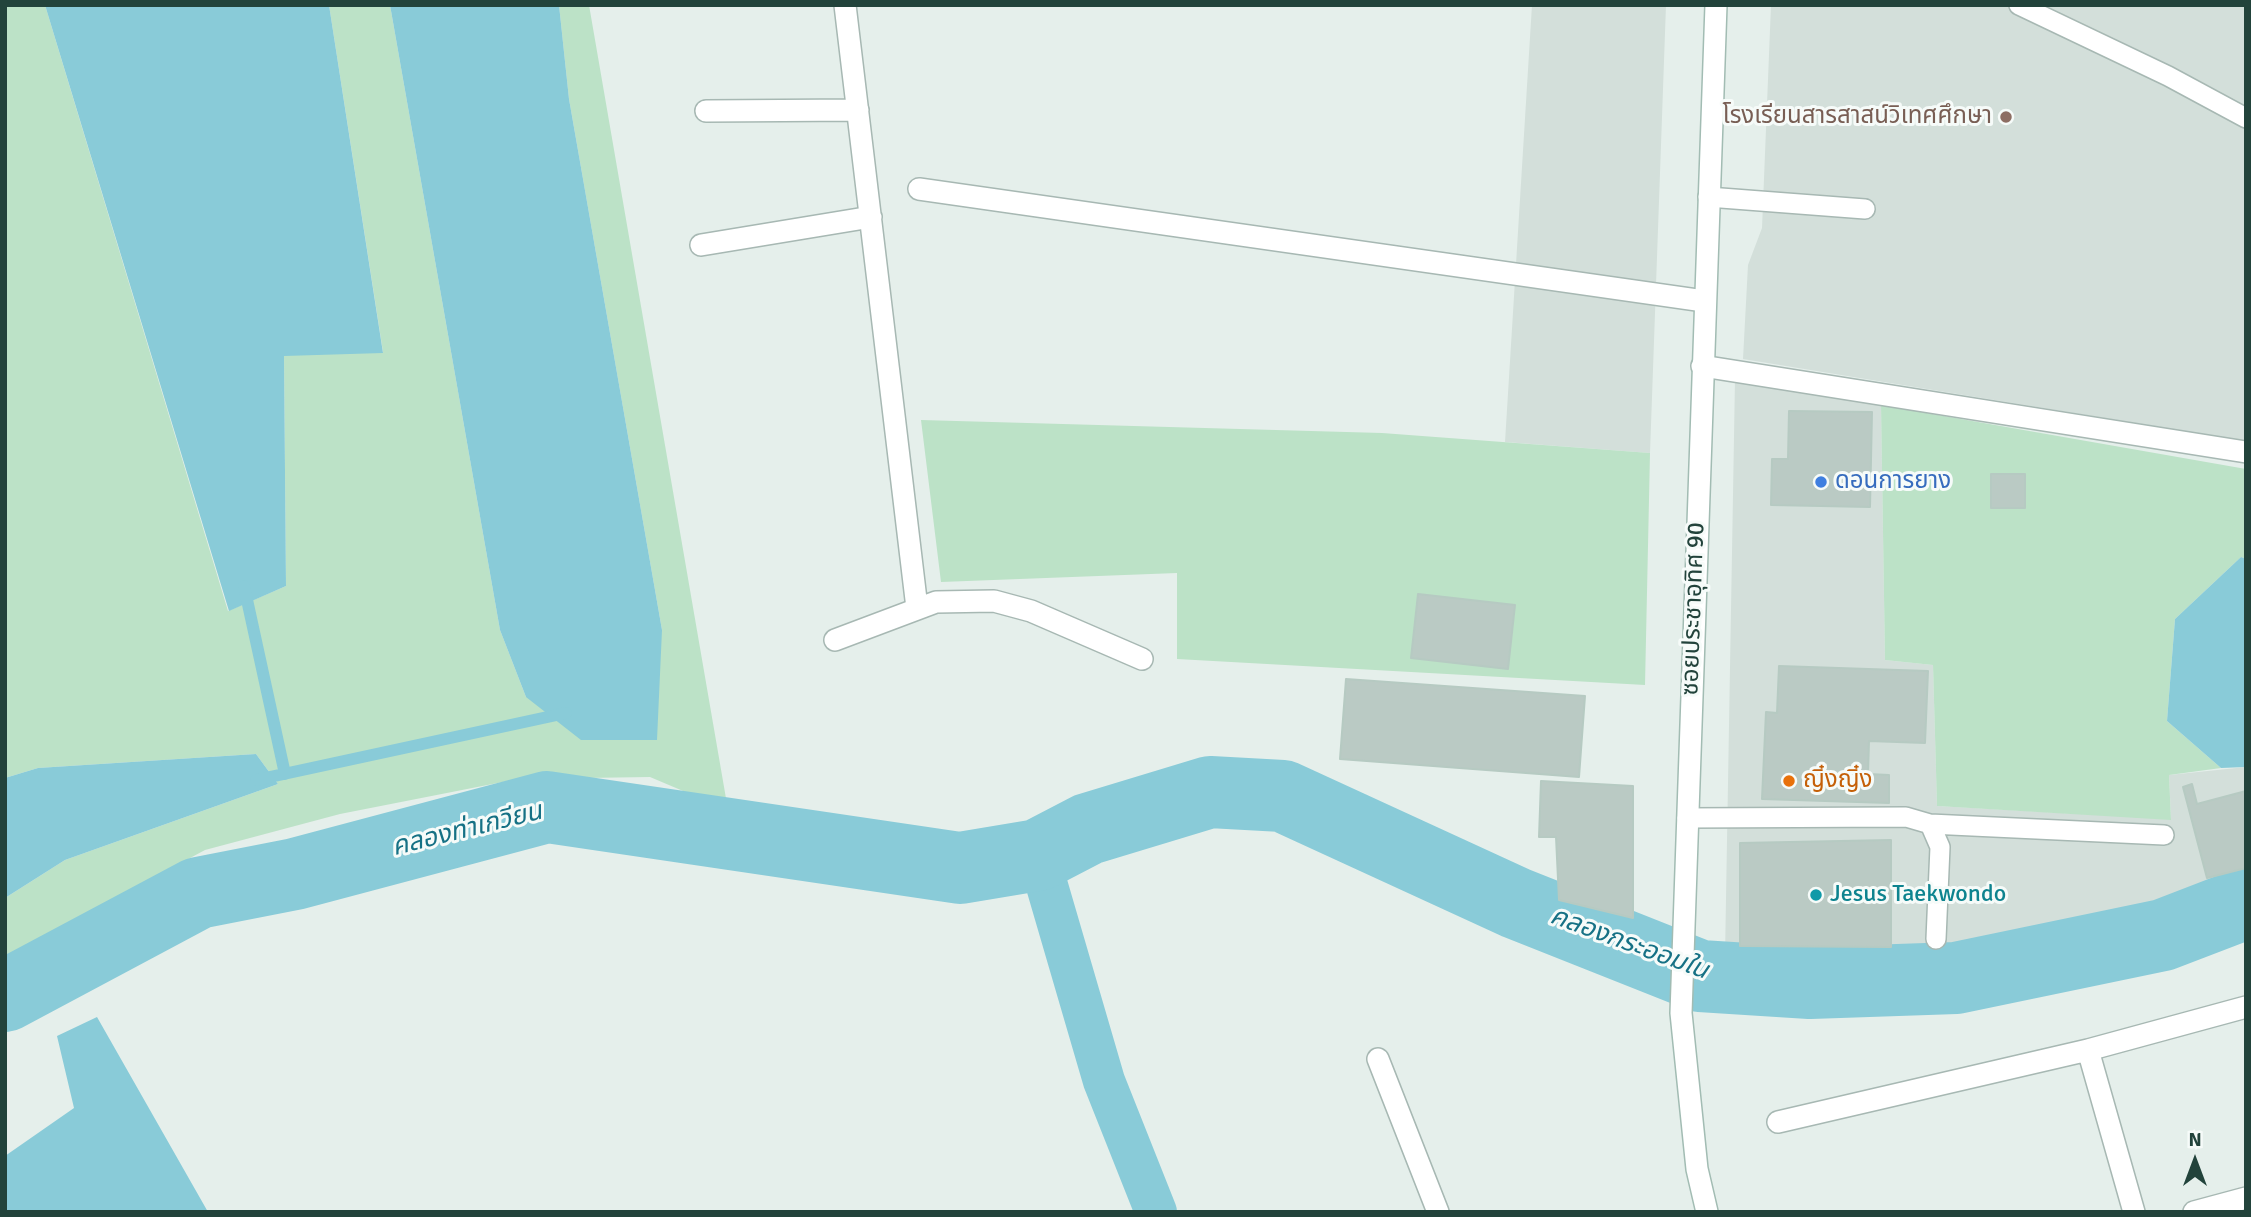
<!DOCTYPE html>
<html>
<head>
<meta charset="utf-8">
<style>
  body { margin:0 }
  #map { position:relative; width:2251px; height:1217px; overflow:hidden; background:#e5efeb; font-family:Signika,sans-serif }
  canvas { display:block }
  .frame { position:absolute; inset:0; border:7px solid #22433b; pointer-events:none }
  .north { position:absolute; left:2160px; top:1126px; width:70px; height:70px; -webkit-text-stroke:5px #f6fbf9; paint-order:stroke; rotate:0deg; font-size:19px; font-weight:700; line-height:28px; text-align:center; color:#22433b }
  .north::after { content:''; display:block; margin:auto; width:24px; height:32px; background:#22433b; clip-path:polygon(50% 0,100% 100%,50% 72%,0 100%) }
</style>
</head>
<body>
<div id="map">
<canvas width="2251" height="1217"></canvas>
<div class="frame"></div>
<div class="north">N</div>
</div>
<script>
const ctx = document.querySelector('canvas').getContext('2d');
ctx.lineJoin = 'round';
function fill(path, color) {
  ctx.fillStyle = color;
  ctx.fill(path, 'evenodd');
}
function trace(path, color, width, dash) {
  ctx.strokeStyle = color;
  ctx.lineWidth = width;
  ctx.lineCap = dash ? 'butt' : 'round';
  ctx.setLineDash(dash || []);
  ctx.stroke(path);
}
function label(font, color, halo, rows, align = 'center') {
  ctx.font = font + ' Signika,"Noto Sans Thai",sans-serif';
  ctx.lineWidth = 6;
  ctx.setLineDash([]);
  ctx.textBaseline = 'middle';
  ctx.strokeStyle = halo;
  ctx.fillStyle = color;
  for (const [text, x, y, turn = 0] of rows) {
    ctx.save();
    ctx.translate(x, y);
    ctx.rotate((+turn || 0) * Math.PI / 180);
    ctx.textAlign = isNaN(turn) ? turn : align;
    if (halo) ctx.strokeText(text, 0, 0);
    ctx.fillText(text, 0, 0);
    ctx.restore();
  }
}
fill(new Path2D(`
  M 1532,5 L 1666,5 L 1650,453 L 1505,442 Z
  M 1771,5 L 2246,5 L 2246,441 L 1743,359 L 1748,265 L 1762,228 Z
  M 1735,379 L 1881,405 L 1885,660 L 1933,665 L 1937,806 L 2171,819 L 2169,775 L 2246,767 L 2246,876 L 2015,943 L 1835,956 L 1725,956 Z`), '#d3dfda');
fill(new Path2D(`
  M 5,5 L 45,5 L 228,611 L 286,586 L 284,355 L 383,352 L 329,5 L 390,5 L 500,630 L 526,697 L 662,630 L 569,99 L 559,5 L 589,5 L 728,810 L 650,777 L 518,779 L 340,814 L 205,850 L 56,930 L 5,967 L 5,898 L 65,860 L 278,784 L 256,754 L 38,768 L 5,778 Z
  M 1881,405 L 2246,469 L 2246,559 L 2241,557 L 2175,619 L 2167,721 L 2221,768 L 2169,775 L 2171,820 L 1937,806 L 1933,665 L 1885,660 Z
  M 921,420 L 1382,433 L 1650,453 L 1645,685 L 1177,659 L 1177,573 L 941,582 Z`), '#bce2c7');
fill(new Path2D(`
  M 45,5 L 329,5 L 383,353 L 284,356 L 286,586 L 229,611 Z
  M 390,5 L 559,5 L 569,99 L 662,630 L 657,740 L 581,740 L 526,697 L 500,630 Z
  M 2241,557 L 2246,559 L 2246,767 L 2221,768 L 2167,721 L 2175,619 Z
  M 256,754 L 278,784 L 65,860 L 5,898 L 5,778 L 38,768 Z
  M 97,1017 L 208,1212 L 5,1212 L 5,1156 L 74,1108 L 57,1036 Z`), '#89cbd8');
trace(new Path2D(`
  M 244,586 L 285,774
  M 256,780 L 566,713`), '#89cbd8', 12);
trace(new Path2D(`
  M 1038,855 L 1104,1081 L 1156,1212`), '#89cbd8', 42);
trace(new Path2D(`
  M 5,996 L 198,893 L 295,874 L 547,807 L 960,868 L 1038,855 L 1088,829 L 1210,792 L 1283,796 L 1516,903 L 1700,976 L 1810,983 L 1956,978 L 2163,935 L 2246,903`), '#89cbd8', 72);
const building = new Path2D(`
  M 1789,411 L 1872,412 L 1870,507 L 1771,505 L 1772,459 L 1788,459 Z
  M 1991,474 L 2025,474 L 2025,508 L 1991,508 Z
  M 1418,594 L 1515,605 L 1508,669 L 1411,658 Z
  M 1779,666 L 1928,671 L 1925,743 L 1869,741 L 1868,774 L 1889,775 L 1889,803 L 1762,799 L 1766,712 L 1777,713 Z
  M 1346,679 L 1585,696 L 1579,777 L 1340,759 Z
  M 1541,781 L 1633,786 L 1633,918 L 1559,900 L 1556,837 L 1539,837 Z
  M 2192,784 L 2197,804 L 2246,791 L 2246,868 L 2207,878 L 2183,787 Z
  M 1891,840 L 1891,947 L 1740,946 L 1740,843 Z`);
fill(building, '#bacac4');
trace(building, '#b6cac2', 2);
const lane = new Path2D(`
  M 2019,5 L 2168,76 L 2246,118
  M 1708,197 L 1865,209
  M 1687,818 L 1906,817 L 1930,824 L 1940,847 L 1936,939
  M 1930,824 L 2164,835`);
const street = new Path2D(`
  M 845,5 L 917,608
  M 706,111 L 858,110
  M 919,189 L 1704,301
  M 701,245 L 871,217
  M 1702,366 L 2246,452
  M 835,640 L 936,602 L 994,601 L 1031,611 L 1142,659
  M 2088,1050 L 2134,1212
  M 1378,1059 L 1438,1212
  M 1778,1122 L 2088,1050 L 2246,1007
  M 2194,1212 L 2246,1198`);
const secondary = new Path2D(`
  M 1707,1212 L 1697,1169 L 1681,1013 L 1716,5`);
trace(lane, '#a7b8b3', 22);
trace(street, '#a7b8b3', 24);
trace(secondary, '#a2bcb3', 24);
trace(lane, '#fff', 19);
trace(street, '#fff', 21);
trace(secondary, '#fff', 21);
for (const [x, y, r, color] of [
  [2006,117,7,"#8d6e63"],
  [1821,482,7,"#3f7fe0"],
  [1789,781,7,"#e8710a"],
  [1816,895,7,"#0f9aa8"]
]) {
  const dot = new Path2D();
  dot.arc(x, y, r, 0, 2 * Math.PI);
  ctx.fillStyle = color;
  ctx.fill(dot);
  trace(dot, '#f6fbf9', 2.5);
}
label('24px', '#785e54', '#f6fbf9', [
  ["โรงเรียนสารสาสน์วิเทศศึกษา",1992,117]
], 'right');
label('24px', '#366cbe', '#f6fbf9', [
  ["ดอนการยาง",1835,482]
], 'left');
label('24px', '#22433b', '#f6fbf9', [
  ["ซอยประชาอุทิศ 90",1694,609,-88]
]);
label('24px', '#c56008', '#f6fbf9', [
  ["ญิ๋งญิ๋ง",1803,781]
], 'left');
label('24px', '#0d838f', '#f6fbf9', [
  ["Jesus Taekwondo",1830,895]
], 'left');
label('italic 26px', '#167185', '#f6fbf9', [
  ["คลองท่าเกวียน",467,830,-14],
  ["คลองกระออมใน",1629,944,20]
]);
</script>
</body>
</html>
